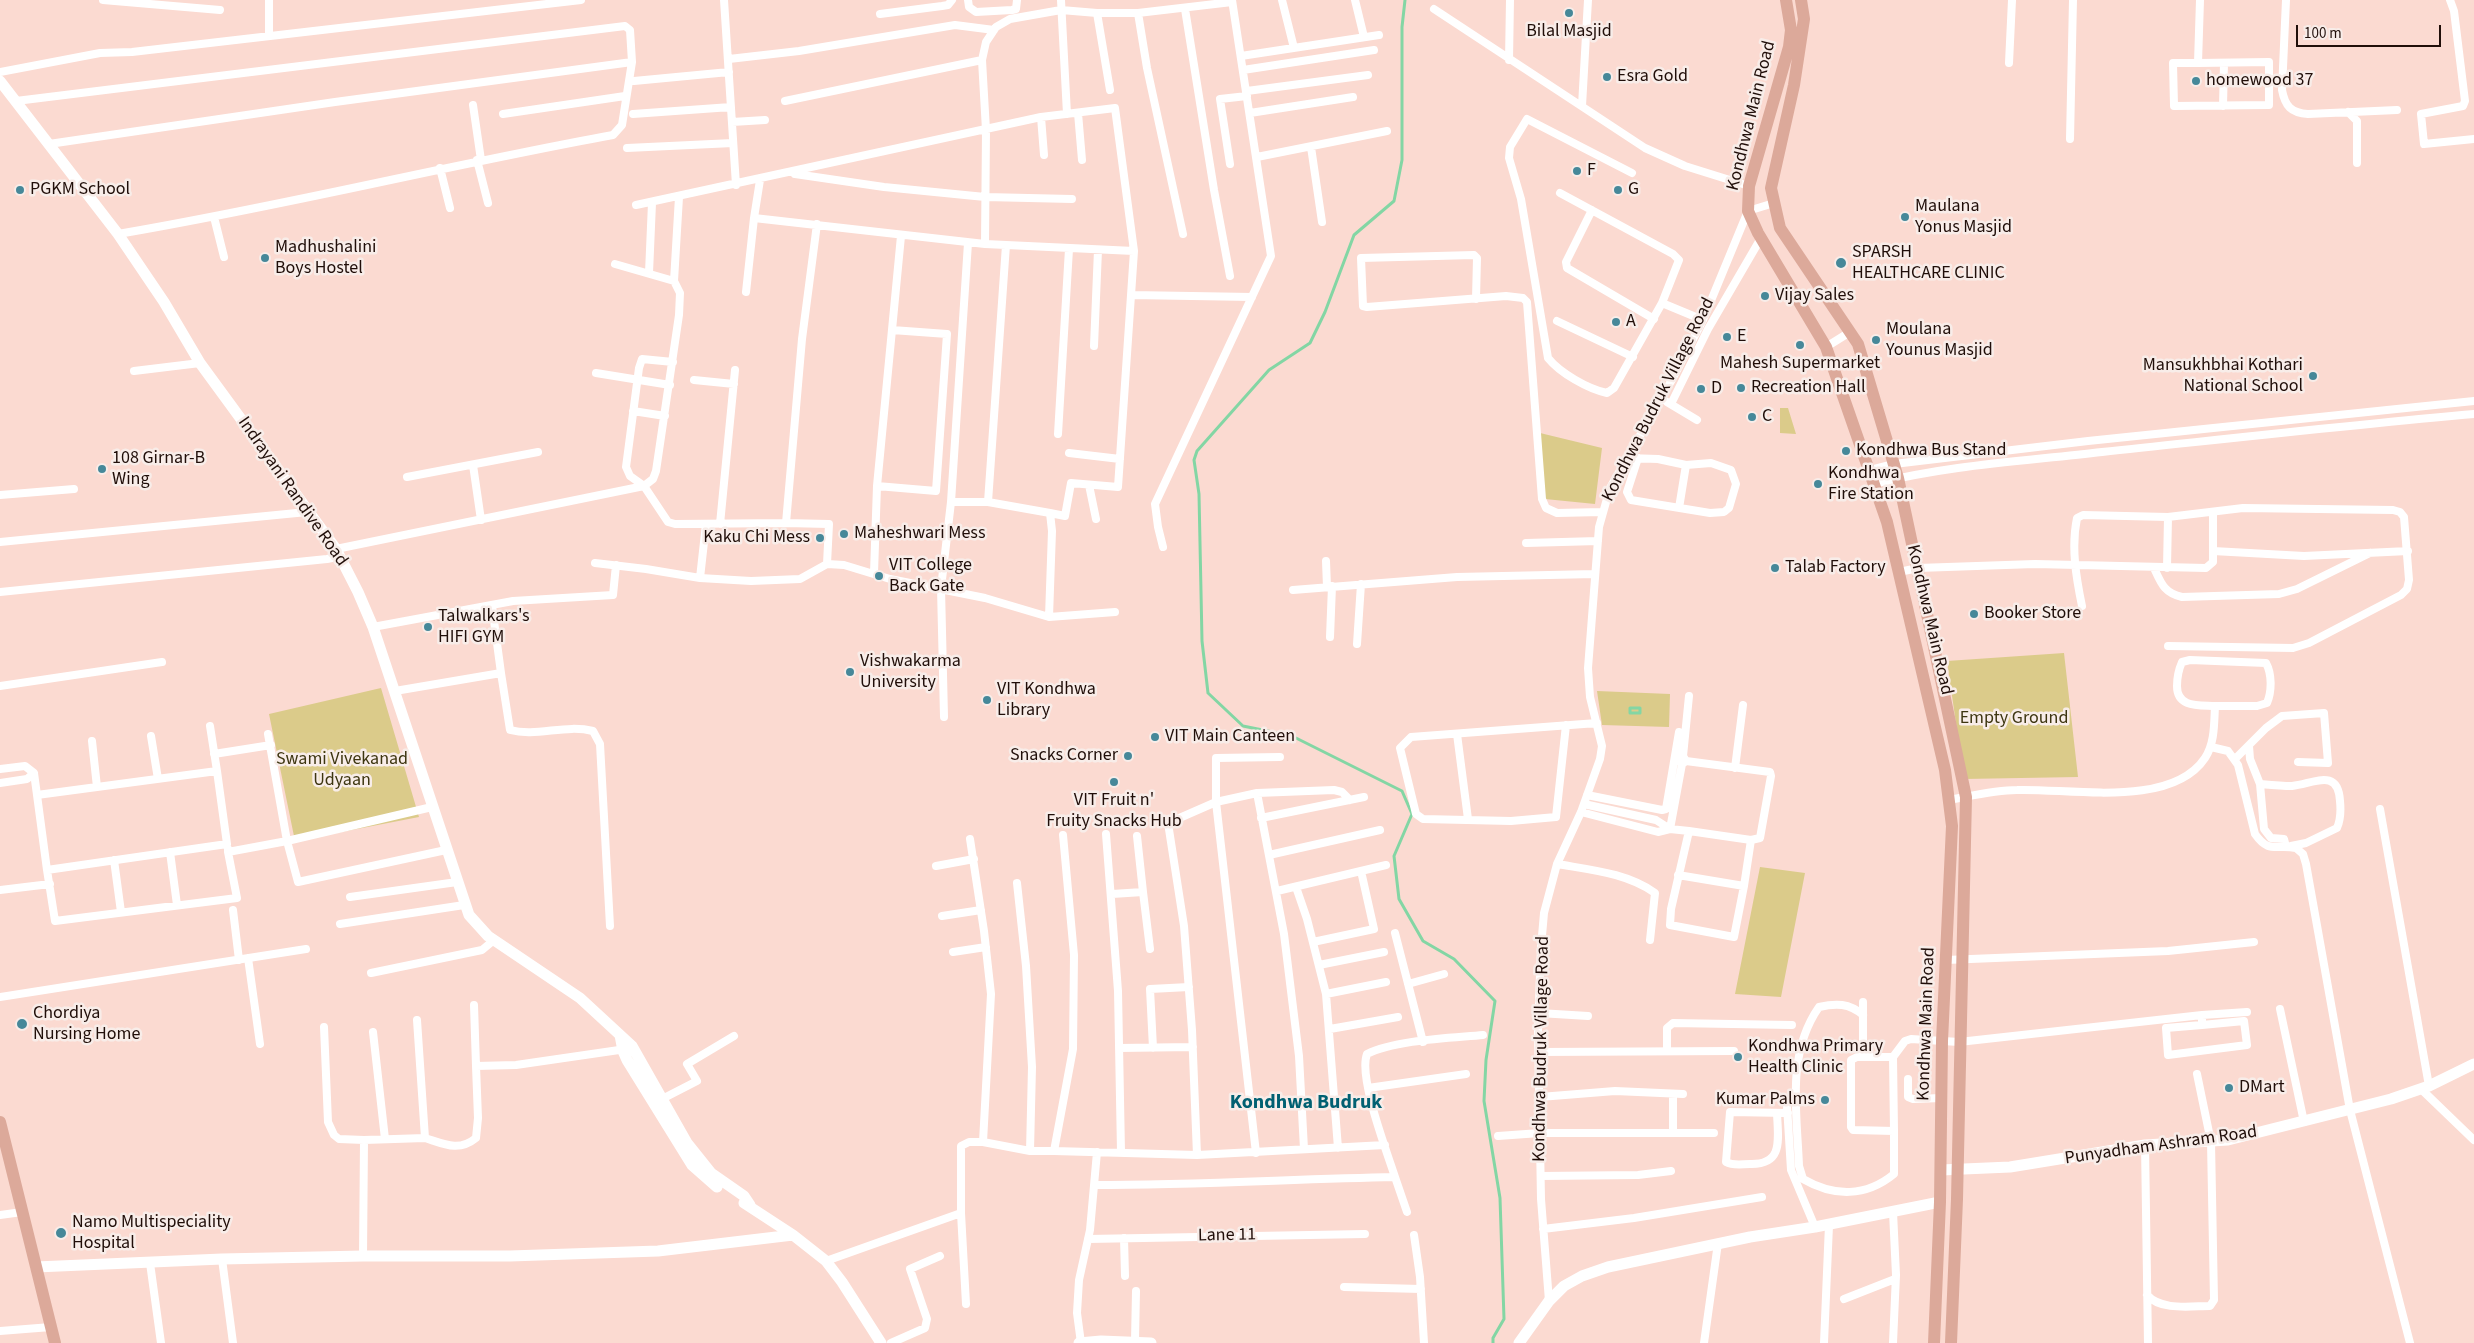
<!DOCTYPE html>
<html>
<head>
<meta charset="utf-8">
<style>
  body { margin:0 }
  #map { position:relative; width:2474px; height:1343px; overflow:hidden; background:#fbdad1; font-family:"Source Sans 3",sans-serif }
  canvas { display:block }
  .scale { position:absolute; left:2296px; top:25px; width:145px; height:22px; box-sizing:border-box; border:2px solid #200e09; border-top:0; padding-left:6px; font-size:15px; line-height:18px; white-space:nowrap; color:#200e09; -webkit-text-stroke:4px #f8ede9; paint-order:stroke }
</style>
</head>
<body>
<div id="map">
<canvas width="2474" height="1343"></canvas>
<div class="scale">100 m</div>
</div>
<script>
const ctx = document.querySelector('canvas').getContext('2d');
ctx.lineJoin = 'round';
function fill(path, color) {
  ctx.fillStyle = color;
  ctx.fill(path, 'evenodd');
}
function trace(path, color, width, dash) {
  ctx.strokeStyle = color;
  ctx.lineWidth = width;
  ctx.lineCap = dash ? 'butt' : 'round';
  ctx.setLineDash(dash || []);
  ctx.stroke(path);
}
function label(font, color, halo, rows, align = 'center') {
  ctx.font = font + ' "Source Sans 3",sans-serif';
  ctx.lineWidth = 5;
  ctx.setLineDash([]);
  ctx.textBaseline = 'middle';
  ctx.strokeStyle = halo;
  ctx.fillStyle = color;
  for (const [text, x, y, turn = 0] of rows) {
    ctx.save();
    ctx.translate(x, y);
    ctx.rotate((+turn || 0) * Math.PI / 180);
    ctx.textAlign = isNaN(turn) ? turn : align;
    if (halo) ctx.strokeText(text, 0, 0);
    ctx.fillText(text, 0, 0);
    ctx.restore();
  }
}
fill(new Path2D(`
  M 1780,408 L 1788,408 L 1796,434 L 1780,433 Z
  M 1540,433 L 1602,448 L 1595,504 L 1545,499 Z
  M 2064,653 L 2078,777 L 1964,779 L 1947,661 Z
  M 381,688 L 419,817 L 295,841 L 269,714 Z
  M 1597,691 L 1670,694 L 1669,727 L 1602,725 Z
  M 1760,867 L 1805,873 L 1781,997 L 1735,994 Z`), '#dbcb8a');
trace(new Path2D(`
  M 1405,0 L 1402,27 L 1402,160 L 1394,201 L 1354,235 L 1325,312 L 1310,343 L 1269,370 L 1197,451 L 1194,460 L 1199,494 L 1202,641 L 1208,693 L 1243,726 L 1292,736 L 1402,791 L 1412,814 L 1394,856 L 1399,899 L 1423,941 L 1454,959 L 1495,1001 L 1486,1060 L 1484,1101 L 1500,1198 L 1504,1319 L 1493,1338 L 1493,1343
  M 1630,708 L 1640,708 L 1640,713 L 1630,713 Z`), '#83d6a4', 3);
trace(new Path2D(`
  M 103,0 L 220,10
  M 269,0 L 269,35
  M 724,0 L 736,185
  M 968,0 L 969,7 L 976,12 L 1012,10 L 1016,9 L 1017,0
  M 1061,0 L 1067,114
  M 1282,0 L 1294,48
  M 1355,0 L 1364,37
  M 2286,0 L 2282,90 C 2285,106 2291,113 2308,114 L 2397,110
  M 2450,0 L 2454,11 L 2465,101 L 2463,106 L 2421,114 L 2424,144 L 2474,139
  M 1185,9 L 1214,190 L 1230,276
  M 1434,9 L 1645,148 L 1685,166 L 1749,186
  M 1097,13 L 1138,13 L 1232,2
  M 1138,13 L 1147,68 L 1183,234
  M 880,14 L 942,6 L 948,5 L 952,0
  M 1241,56 L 1379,35
  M 729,59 L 799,51 L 955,25 L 994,30
  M 1509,60 L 1510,0
  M 2009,63 L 2012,0
  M 2198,63 L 2173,63 L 2174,106 L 2269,105 L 2269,62 L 2198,63 L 2200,0
  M 1243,70 L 1374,50
  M 0,72 L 100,53 L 132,52 L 581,0
  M 634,81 L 729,72
  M 1110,90 L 1097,13 L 1061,10 L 1010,19 L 996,27 L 986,42 L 982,60 L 986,130 L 985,244 L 1134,251
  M 1247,91 L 1368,75
  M 16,101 L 625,26 L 630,30 L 632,62 L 622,125 L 613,135 C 448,165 284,206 118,234
  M 785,101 L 982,60
  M 473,105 L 481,160
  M 1582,106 L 1588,0
  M 2223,106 L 2224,63
  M 2348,112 L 2357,121 L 2357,163
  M 1078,113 L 1082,160
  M 1250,113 L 1353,97
  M 503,114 L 625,96
  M 633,114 L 731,107
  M 1041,117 L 1044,155
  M 732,122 L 765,120
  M 2070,139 L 2073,0
  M 49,144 L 335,102 L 632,62
  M 1311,147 L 1322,222
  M 627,148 L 733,143
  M 1257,157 L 1387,131
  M 477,160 L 488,203
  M 1230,164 L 1220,99 L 1247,96
  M 440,168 L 450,208
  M 1632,173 L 1527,119 L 1510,147 L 1509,158 L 1521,199 L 1548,358 C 1560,373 1588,389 1607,393 L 1614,388 L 1662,303
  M 795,174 L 884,187 L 985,197 L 1072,199
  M 760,180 L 754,218 L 985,244
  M 1560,193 L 1673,254 L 1679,260 L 1662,303 L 1703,320
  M 679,197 L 674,281 L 680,293 L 679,315 L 656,471 L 653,479 L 644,486 L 668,522 L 675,524 L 786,523 L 802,339 L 817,224
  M 636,205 L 1041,117 L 1115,108 L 1134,251 L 1118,487 L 1071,483 L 1065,516 L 1050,513
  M 1592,210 L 1566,262 L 1567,268 L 1654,319
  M 214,217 L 224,257
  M 1006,245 L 988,502 L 1050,513 L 1052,531 L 1049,617
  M 615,264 L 674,281
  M 649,273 L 652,203
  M 746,292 L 754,218
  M 1131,295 L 1252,297
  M 1476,299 L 1477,258 L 1474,255 L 1361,258 L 1363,306 L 1367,307 L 1506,296 L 1523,298 L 1527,302 L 1542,499 L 1546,508 L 1557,513 L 1602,512
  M 1557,321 L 1633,357
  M 1094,346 L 1098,250
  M 1826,347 L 1850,332
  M 134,371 L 200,363
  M 596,373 L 670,385
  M 694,380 L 734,384
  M 1667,402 L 1697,420
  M 1671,404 L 1708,329 L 1761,238
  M 633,411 L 665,416
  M 1058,434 L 1069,249
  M 1069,453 L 1120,459
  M 1627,458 L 1658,459 L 1686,465 L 1711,463 L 1731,470 L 1736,484 L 1729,508 L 1724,512 L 1710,513 L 1631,500 L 1627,492 L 1638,458
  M 473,465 L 481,520
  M 1870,470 L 1894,464 L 2088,441 L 2474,401
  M 407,477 L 538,452
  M 1874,484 C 1948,465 2027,461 2102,452 C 2226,439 2350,425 2474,414
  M 1089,485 L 1096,519
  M 644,486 L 630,476 L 626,467 L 639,368 L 642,359 L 673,362
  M 877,486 L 936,491 L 947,334 L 892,330
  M 0,495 L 74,489
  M 951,502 L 988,502
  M 1679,508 L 1686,465
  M 786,523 L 829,524 L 827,564
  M 706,524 L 700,578 L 751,581 L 800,579 L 827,564 L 844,565 L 890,579 L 985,598 L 1049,617 L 1115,612
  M 720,524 L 735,370
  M 0,542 L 307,512
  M 1526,543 L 1598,541
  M 1163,547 L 1158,527 L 1155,504 L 1271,256 L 1232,0
  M 2213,551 L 2304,556 L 2408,551
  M 1326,561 L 1327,587
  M 595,563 L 646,569 L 700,578
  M 2154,568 C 2161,583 2164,593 2182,597 L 2279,594 L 2297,589 L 2370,553
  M 2167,568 L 2168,517
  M 1899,572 L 1918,568 L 2035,564 L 2206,568 L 2213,562 L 2213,512
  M 874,573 L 877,486 L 901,236
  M 1293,590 L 1457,577 L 1595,574
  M 0,592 L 327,559 L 332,558 L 336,549 L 644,486
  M 492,606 L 501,673
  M 2082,606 C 2076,577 2071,547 2077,518 L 2083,515 L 2168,517 L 2243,508 L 2393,510 L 2400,512 L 2404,517 L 2409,580 L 2407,589 L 2401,595 L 2309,643 L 2293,648 L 2168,646
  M 373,627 L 513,601 L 613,595 L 616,565
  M 1330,637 L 1332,586
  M 1357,644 L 1361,584
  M 0,686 L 162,662
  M 395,691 L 501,673 L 510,730 C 537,737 565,724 593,731 L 600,744 L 610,926
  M 944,717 L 941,588 L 951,502 L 968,243
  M 1566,725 L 1556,817 L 1511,821 L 1423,819 L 1416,814 L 1400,748 L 1411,737 L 1597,723
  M 210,726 L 217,771
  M 268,734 L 287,841 L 298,882 L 446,850
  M 1457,734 L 1468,819
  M 151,736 L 158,779
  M 92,741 L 97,787
  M 2249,746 L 2250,759 L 2260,784 C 2271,785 2281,786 2292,786 C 2313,784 2338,767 2340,801 C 2341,811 2341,819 2337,828 L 2306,843 L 2291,846
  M 2211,747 L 2228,751 L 2238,765 L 2255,834 C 2269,854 2276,844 2296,848 L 2303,854 L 2306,864 L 2350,1110 L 2410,1343
  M 214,754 L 271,745
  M 1683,756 L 1689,696
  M 1280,757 L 1216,758 L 1216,802 L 1257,793 L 1284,934 L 1299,1056 L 1304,1149
  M 2235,759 L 2266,728 L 2282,716 L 2324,713 L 2328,763 L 2298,762
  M 1686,761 L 1683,756 L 1679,760 L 1682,764 L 1686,761 L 1770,772 L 1771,776 L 1760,838 L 1751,840 L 1689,831 L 1671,909 L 1670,925 L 1734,937 L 1744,886
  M 1735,768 L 1743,705
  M 0,769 L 25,766 L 34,773 L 37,795 L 217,771 L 227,844 L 47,870 L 37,795
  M 0,783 L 27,779 L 34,773
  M 2260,784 L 2264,829 L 2271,838 L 2284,839 L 2286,847
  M 1257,793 L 1334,790 L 1342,792 L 1350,800
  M 1587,795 L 1662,810 L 1666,809 L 1679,732
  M 1949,800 C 1971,796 1994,790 2017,790 C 2069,788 2171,809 2205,758 C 2215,743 2214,723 2215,706 C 2199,705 2177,708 2177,686 C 2177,677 2178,671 2182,662 L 2190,660 L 2266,663 C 2272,674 2272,691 2267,703 L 2257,706 L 2215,706
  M 1584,804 L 1656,820 L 1670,829
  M 2380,809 L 2429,1086
  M 1581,812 L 1658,832 L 1670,829 L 1689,831
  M 1261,818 L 1364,797
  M 1670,829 L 1682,764
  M 1106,834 L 1118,991 L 1121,1152
  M 1137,836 L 1143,892
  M 970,839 L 984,931 L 991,994 L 983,1142 L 1030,1151 L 1054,1151 L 1073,1049 L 1074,955 L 1063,835
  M 228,849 L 228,852 L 287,841 L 432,807
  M 170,852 L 177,905
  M 1269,855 L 1380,830
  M 114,860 L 121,912
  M 1557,864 C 1591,870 1627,873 1655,893 L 1650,940
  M 936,866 L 974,859
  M 47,870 L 55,921 L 237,898 L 228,852
  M 1678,875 L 1744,886 L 1751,840
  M 1017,883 L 1026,966 L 1032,1067 L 1030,1151
  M 1296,887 L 1307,919 L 1326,994 L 1338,1148
  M 0,890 L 50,884
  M 1277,891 L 1386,865
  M 1112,894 L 1143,892 L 1150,949
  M 350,897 L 457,882
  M 233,910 L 239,960
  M 942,916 L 981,910
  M 340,924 L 464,905
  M 1395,933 L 1423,1042
  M 1313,942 L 1374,929 L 1361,871
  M 953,952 L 986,947
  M 248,958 L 260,1044
  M 1946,960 L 2168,951 L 2254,942
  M 1319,965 L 1384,952
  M 371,973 L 482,950 L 494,940
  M 1408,984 L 1444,974
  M 1326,994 L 1386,982
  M 0,997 L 306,949
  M 1863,1002 L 1863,1056
  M 474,1005 L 476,1066
  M 2280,1009 L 2304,1122
  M 1539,1013 L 1588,1016
  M 1863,1015 C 1849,1003 1836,1003 1819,1007 C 1786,1054 1797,1112 1799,1166 L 1803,1179 C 1834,1197 1866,1197 1894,1174 L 1894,1131
  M 2202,1015 L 2202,1025 L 2166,1028 L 2168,1055 L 2247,1045 L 2244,1021 L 2202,1025
  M 324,1027 L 328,1122 L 334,1135 L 339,1139 L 364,1140
  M 1330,1029 L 1398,1017
  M 373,1032 L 385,1139
  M 1119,1048 L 1193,1047
  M 1153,1048 L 1150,989 L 1189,987
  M 1667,1051 L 1667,1028 L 1673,1023 L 1792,1025
  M 1539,1052 L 1734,1051
  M 1893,1057 L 1894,1131 L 1853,1130 L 1851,1127 L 1851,1060 L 1857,1057 L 1893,1057 L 1905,1041 L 1911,1039 L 1959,1042 L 2202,1015 L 2247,1012
  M 1908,1079 L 1908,1097 L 1913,1099 L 1942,1098
  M 1368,1088 L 1466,1074
  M 2421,1089 L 2474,1140
  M 1540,1097 L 1615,1091 L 1683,1094
  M 662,1099 L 697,1081 L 687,1064 L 734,1036
  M 1787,1106 L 1791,1170 L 1815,1227
  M 1777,1113 C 1778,1139 1784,1165 1750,1164 C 1742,1164 1733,1166 1726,1162 L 1730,1112 L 1788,1113
  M 1673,1133 L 1673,1094
  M 1498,1136 L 1540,1133 L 1714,1133
  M 425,1138 C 444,1144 459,1152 476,1138 L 478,1118 L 476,1066 L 516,1065 L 626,1049
  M 2145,1145 L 2148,1343
  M 1054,1151 L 1197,1155 L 1385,1145
  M 1197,1155 L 1192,1030 L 1184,926 L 1168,823 L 1216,802 L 1256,1153
  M 1541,1176 L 1638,1175 L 1671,1171
  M 1395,1177 L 1407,1212
  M 1094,1185 C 1194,1185 1295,1179 1395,1177 C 1387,1152 1358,1077 1367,1054 C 1394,1040 1451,1038 1483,1035
  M 961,1213 L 966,1304
  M 0,1215 L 22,1212
  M 1543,1229 L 1634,1218 L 1762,1197
  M 1414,1235 L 1420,1277 L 1424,1343
  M 1124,1238 L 1125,1276
  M 1088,1239 L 1365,1234
  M 363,1256 L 364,1140 L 425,1138 L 417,1020
  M 222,1259 L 233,1343
  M 826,1261 L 961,1213 L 961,1146 L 969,1142 L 983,1142
  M 150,1263 L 161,1343
  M 1344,1287 L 1421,1289
  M 2147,1295 C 2161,1311 2191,1306 2210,1306 L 2214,1300 L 2211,1142 L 2197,1074
  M 1844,1299 L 1895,1279
  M 1549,1301 L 1541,1199 L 1538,1031 L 1541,947 L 1544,913 L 1557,864 L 1581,812 L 1600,759 L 1602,746 L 1590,697 L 1588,668 L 1599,527 L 1610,488 L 1674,376 L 1703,320 L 1748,211 L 1774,203
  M 0,1331 L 51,1327
  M 1135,1341 L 1136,1291
  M 891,1343 L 925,1328 L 927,1319 L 910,1269 L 940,1256
  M 1081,1343 L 1077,1313 L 1079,1280 L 1090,1230 L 1097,1152
  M 1704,1343 L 1718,1243
  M 1824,1343 L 1829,1225
  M 1893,1343 L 1896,1275 L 1893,1212`), '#fff', 8);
trace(new Path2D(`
  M 0,81 L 118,234 L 164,302 L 200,363 L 336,549 L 358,592 L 373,627 L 469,915 L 488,936 L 580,998 L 632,1046 L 687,1143 L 711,1173 L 744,1196 L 750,1205
  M 620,1035 L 623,1051 L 627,1060 L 692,1165 L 717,1187
  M 1941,1170 L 2010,1167 L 2145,1145 L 2228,1140 L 2391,1099 L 2429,1086 L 2474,1064
  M 744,1203 L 793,1235 L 826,1261 L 842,1282 L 881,1343
  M 36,1267 L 222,1259 L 363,1256 L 510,1256 L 658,1251 L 793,1235
  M 1079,1343 L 1101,1341 L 1151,1343
  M 1519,1343 L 1549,1301 L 1564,1286 L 1582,1276 L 1608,1267 L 1750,1237 L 1815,1227 L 1940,1202`), '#fff', 11);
trace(new Path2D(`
  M 1786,0 L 1791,30 L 1789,47 L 1749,186 L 1748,211 L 1758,233 L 1826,347 L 1887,522 L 1945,770 L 1952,826 L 1942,1041 L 1940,1202 L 1934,1343
  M 1801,0 L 1804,19 L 1794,85 L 1771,188 L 1780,228 L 1858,344 L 1898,478 L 1966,797 L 1957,1199 L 1951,1343
  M 0,1122 L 55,1343`), '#dca99a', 12);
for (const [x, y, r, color] of [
  [1569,13,5,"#468899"],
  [1607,77,5,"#468899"],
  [2196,81,5,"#468899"],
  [1577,171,5,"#468899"],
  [20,190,5,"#468899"],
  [1618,190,5,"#468899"],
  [1905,217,5,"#468899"],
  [265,258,5,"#468899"],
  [1841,263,6,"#468899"],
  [1765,296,5,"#468899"],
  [1616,322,5,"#468899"],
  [1727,337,5,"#468899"],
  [1876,340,5,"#468899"],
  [1800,345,5,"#468899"],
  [2313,376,5,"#468899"],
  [1741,388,5,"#468899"],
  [1701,389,5,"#468899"],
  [1752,417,5,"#468899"],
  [1846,451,5,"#468899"],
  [102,469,5,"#468899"],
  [1818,484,5,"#468899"],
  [844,534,5,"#468899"],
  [820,538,5,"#468899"],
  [1775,568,5,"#468899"],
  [879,576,5,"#468899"],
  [1974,614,5,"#468899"],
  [428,627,5,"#468899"],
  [850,672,5,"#468899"],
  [987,700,5,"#468899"],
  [1155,737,5,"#468899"],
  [1128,756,5,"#468899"],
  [1114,782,5,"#468899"],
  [22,1024,6,"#468899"],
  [1738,1057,5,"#468899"],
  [2229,1088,5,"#468899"],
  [1825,1100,5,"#468899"],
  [61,1233,6,"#468899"]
]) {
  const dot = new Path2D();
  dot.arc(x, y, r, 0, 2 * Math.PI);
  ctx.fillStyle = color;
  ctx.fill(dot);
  trace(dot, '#f8ede9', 2);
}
label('18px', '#200e09', '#f8ede9', [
  ["Bilal Masjid",1569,32,"center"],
  ["Esra Gold",1617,77],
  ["homewood 37",2206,81],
  ["F",1587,171],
  ["PGKM School",30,190],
  ["G",1628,190],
  ["Maulana",1915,207],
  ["Yonus Masjid",1915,228],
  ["Madhushalini",275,248],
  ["Boys Hostel",275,269],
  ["SPARSH",1852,253],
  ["HEALTHCARE CLINIC",1852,274],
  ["Vijay Sales",1775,296],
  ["A",1626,322],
  ["Moulana",1886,330],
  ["Younus Masjid",1886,351],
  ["E",1737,337],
  ["Mahesh Supermarket",1800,364,"center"],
  ["Mansukhbhai Kothari",2303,366,"right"],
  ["National School",2303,387,"right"],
  ["Recreation Hall",1751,388],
  ["D",1711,389],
  ["C",1762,417],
  ["Kondhwa Bus Stand",1856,451],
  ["108 Girnar-B",112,459],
  ["Wing",112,480],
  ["Kondhwa",1828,474],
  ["Fire Station",1828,495],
  ["Maheshwari Mess",854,534],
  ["Kaku Chi Mess",810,538,"right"],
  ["VIT College",889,566],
  ["Back Gate",889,587],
  ["Talab Factory",1785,568],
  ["Booker Store",1984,614],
  ["Talwalkars's",438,617],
  ["HIFI GYM",438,638],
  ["Vishwakarma",860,662],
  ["University",860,683],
  ["VIT Kondhwa",997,690],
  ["Library",997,711],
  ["VIT Main Canteen",1165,737],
  ["Snacks Corner",1118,756,"right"],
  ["VIT Fruit n'",1114,801,"center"],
  ["Fruity Snacks Hub",1114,822,"center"],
  ["Chordiya",33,1014],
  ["Nursing Home",33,1035],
  ["Kondhwa Primary",1748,1047],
  ["Health Clinic",1748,1068],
  ["DMart",2239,1088],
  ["Kumar Palms",1815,1100,"right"],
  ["Namo Multispeciality",72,1223],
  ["Hospital",72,1244]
], 'left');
label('18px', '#200e09', '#f8ede9', [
  ["Kondhwa Main Road",1752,116,-76],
  ["Kondhwa Budruk Village Road",1659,400,-63],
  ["Indrayani Randive Road",292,492,55],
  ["Kondhwa Main Road",1929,620,77],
  ["Kondhwa Main Road",1927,1024,-88],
  ["Kondhwa Budruk Village Road",1542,1049,-89],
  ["Punyadham Ashram Road",2161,1146,-8],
  ["Lane 11",1227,1236,-1]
]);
label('18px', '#3d3510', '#f8ede9', [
  ["Empty Ground",2014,719],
  ["Swami Vivekanad",342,760],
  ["Udyaan",342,781]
]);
label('bold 20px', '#016072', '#f8ede9', [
  ["Kondhwa Budruk",1306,1104]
]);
</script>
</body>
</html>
